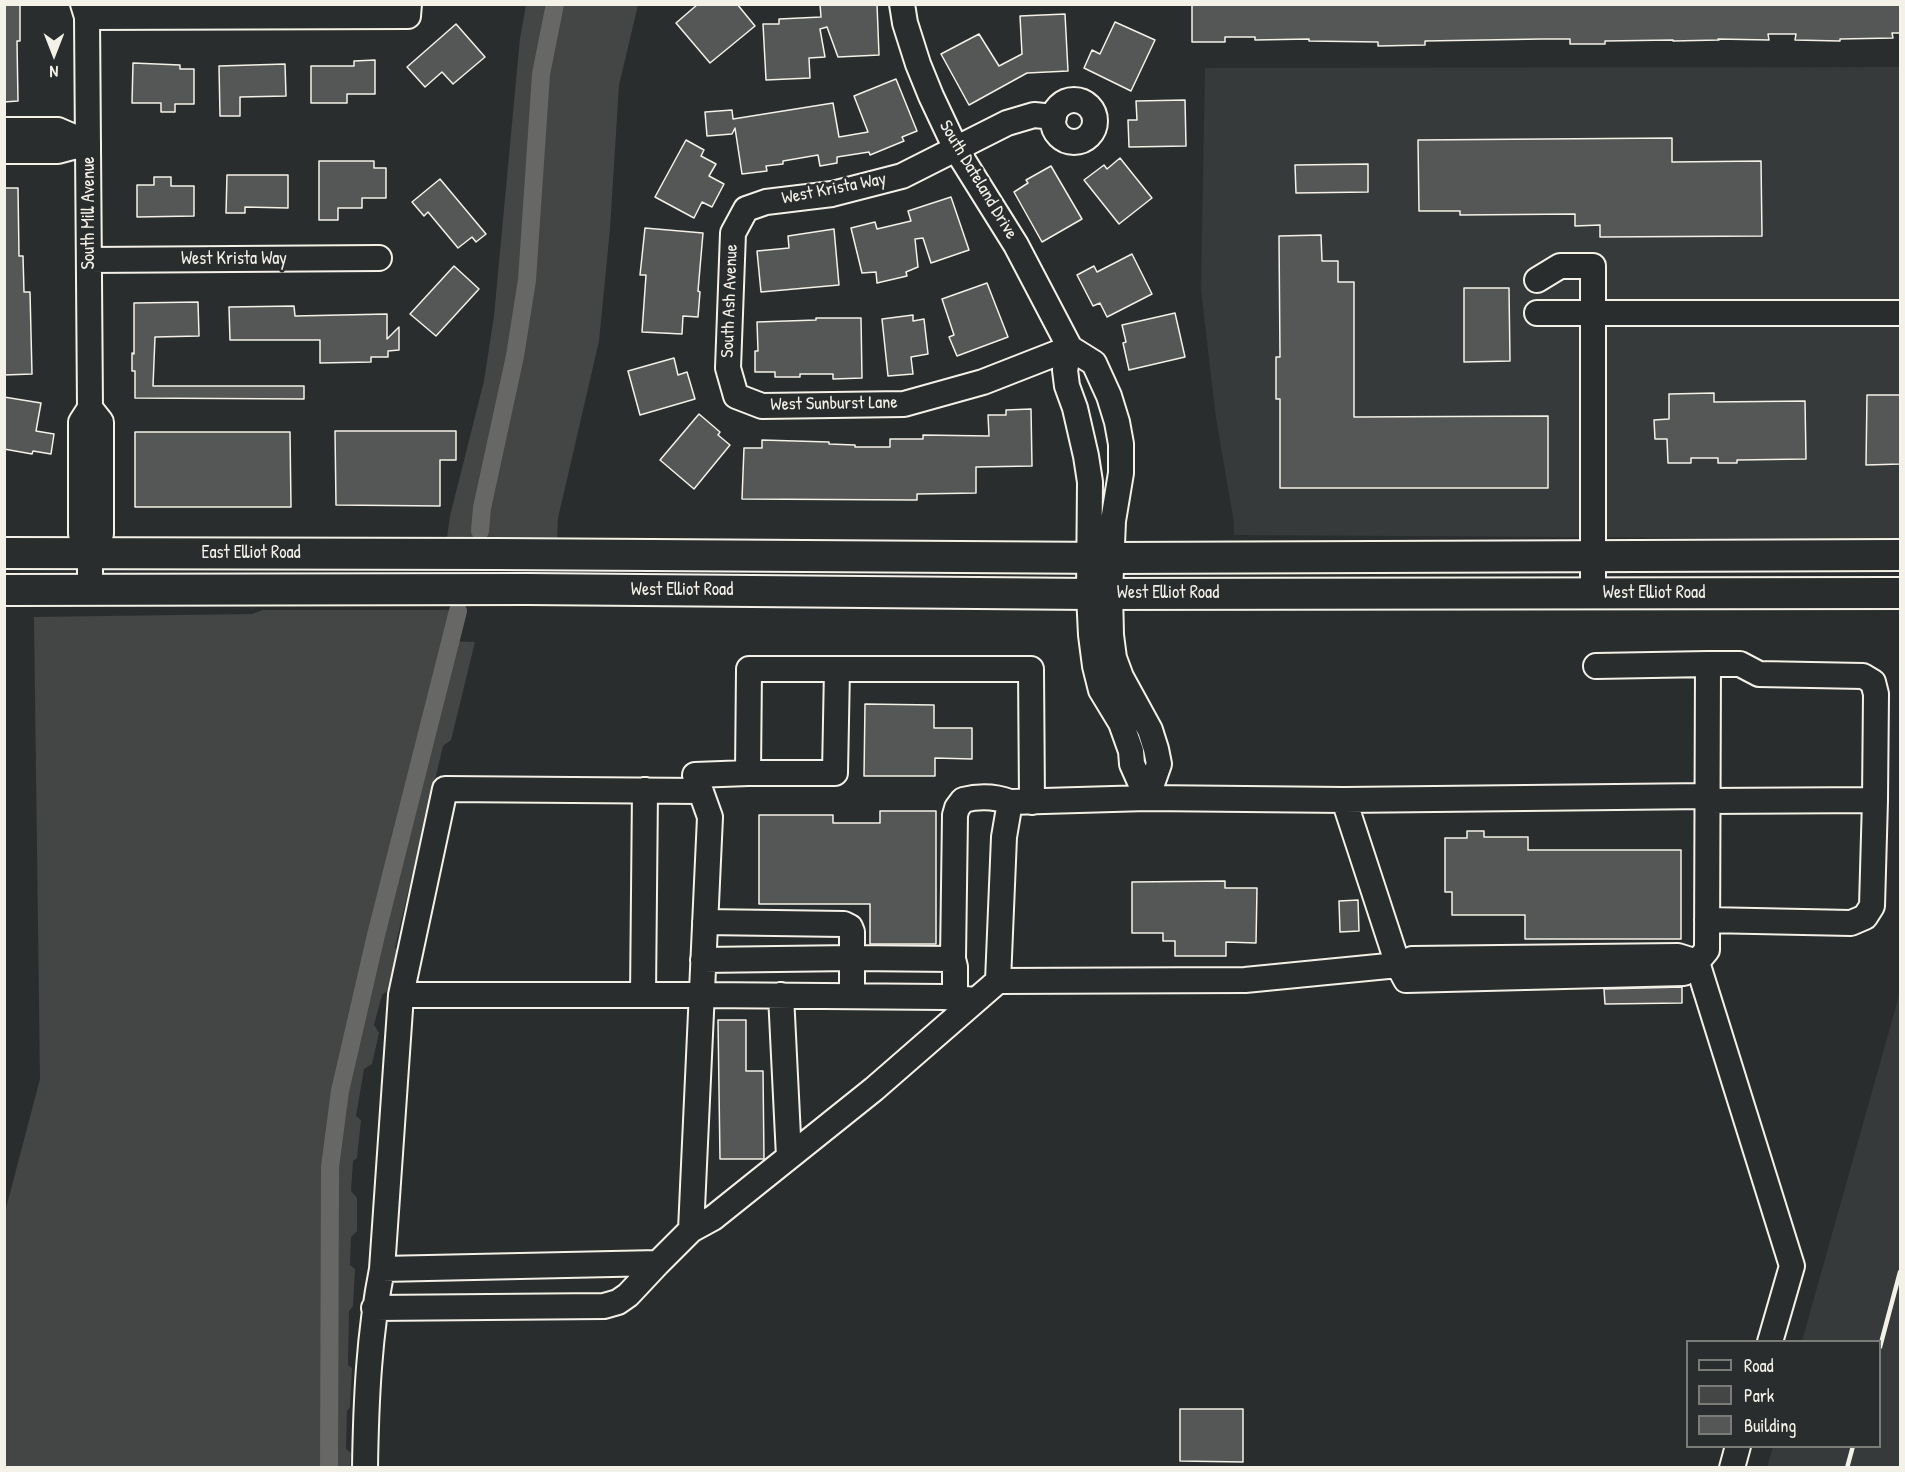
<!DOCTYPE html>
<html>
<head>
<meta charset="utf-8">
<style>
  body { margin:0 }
  #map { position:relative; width:1905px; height:1472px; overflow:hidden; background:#2a2d2e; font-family:"Patrick Hand",sans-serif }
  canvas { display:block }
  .frame { position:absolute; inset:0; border:6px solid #f4f1e8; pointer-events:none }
  .legend { position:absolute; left:1686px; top:1340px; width:195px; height:108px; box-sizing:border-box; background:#2a2d2e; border:2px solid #7b7b78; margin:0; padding:8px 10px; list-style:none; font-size:18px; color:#f4f1e8 }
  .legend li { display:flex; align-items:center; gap:12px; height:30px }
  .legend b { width:30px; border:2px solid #7b7b78 }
  .north { position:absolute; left:24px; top:24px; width:60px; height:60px; -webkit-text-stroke:4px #2a2d2e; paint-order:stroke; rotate:180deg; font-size:16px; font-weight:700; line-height:24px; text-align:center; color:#f4f1e8 }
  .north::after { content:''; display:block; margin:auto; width:21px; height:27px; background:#f4f1e8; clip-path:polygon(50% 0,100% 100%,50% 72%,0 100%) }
</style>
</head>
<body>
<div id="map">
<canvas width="1905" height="1472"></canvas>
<div class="frame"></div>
<ul class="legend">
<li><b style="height:8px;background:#2a2d2e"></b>Road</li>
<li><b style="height:16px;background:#444645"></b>Park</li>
<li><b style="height:16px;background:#555756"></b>Building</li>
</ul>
<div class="north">N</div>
</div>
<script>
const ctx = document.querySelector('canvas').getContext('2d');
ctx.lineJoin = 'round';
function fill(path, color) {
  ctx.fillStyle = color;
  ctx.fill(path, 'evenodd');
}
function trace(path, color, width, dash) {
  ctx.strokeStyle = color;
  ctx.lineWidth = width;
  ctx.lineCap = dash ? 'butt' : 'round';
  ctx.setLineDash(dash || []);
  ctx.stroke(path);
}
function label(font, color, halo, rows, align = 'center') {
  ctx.font = font + ' "Patrick Hand",sans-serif';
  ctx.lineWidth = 5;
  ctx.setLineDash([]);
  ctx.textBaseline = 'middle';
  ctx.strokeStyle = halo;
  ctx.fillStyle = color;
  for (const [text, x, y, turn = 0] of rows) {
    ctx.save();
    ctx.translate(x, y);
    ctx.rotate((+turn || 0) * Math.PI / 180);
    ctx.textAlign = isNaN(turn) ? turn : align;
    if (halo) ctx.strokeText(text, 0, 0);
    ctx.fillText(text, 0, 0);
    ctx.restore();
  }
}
fill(new Path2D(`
  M 1900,67 L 1900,539 L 1234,535 L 1234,523 L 1216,418 L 1201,290 L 1205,68 Z
  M 1900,992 L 1900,1467 L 1767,1467 L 1773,1447 L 1880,1446 L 1880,1342 L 1802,1341 Z`), '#373a3a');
fill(new Path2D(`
  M 526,5 L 638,5 L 619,85 L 610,229 L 599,341 L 558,518 L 557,541 L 447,538 L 450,516 L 484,381 L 494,316 L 520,38 Z
  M 263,610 L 451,610 L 445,641 L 475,642 L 451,740 L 443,746 L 395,947 L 397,952 L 388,990 L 382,995 L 374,1025 L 379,1033 L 372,1064 L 364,1069 L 356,1116 L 361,1120 L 357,1158 L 353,1161 L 351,1191 L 357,1198 L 357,1231 L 351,1237 L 350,1265 L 355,1269 L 353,1306 L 349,1311 L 348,1365 L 352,1368 L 350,1407 L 347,1411 L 346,1449 L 351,1453 L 350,1467 L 5,1468 L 5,1212 L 40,1079 L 34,617 L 252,614 Z`), '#444645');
trace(new Path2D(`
  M 480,531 L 482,508 L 515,356 L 527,280 L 541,74 L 555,4
  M 329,1468 L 330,1167 L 340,1091 L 376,935 L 458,611`), '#676866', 18);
const building = new Path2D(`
  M 4,4 L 20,4 L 20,41 L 17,41 L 18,101 L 4,102 Z
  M 698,4 L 737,4 L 755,26 L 710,63 L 676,23 Z
  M 820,4 L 877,4 L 879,55 L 838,57 L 827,27 L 820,29 L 825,57 L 809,58 L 810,78 L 766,80 L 763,24 L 779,24 L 779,19 L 821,17 Z
  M 1192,4 L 1900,4 L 1900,33 L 1892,33 L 1893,38 L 1840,39 L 1840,41 L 1795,40 L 1796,34 L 1768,34 L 1769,40 L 1718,39 L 1719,40 L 1673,41 L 1673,40 L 1605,41 L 1605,44 L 1570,44 L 1570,39 L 1542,39 L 1425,41 L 1425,45 L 1378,46 L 1378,42 L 1309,41 L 1309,39 L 1255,40 L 1255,37 L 1225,37 L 1225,42 L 1192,42 Z
  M 1065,14 L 1068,71 L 1027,73 L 969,105 L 941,54 L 979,34 L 999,66 L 1022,54 L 1020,16 Z
  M 1115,22 L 1155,40 L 1131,91 L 1084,68 L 1092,50 L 1100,54 Z
  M 456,24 L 485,57 L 453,84 L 442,72 L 425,87 L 407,67 Z
  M 375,60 L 375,94 L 347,94 L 347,103 L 311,103 L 311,66 L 354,66 L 354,61 Z
  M 133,63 L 180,65 L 180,69 L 194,69 L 194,104 L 175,104 L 175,112 L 161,112 L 161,103 L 132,103 Z
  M 285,64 L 286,96 L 240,97 L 240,116 L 220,116 L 219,66 Z
  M 896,79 L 917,131 L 902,137 L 904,141 L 870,155 L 869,152 L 837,157 L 837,163 L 820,166 L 818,155 L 783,161 L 783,164 L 766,166 L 767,171 L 742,174 L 735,128 L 732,134 L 707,136 L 705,112 L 732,110 L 733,119 L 833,103 L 839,137 L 868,132 L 854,96 Z
  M 1185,100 L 1186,146 L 1129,147 L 1128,120 L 1137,120 L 1136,101 Z
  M 1672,138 L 1672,162 L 1761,161 L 1762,236 L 1600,237 L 1600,225 L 1575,226 L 1575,214 L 1460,215 L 1460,211 L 1419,211 L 1418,140 Z
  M 686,140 L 704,150 L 701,156 L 716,164 L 709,176 L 724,184 L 712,207 L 702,202 L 694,218 L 655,197 Z
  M 1120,158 L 1152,198 L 1119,224 L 1084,180 L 1104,165 L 1107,169 Z
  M 319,161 L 374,161 L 374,168 L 386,168 L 386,198 L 362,198 L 362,208 L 338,208 L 338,220 L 319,220 Z
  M 1368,164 L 1368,192 L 1296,193 L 1295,165 Z
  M 1051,166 L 1082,219 L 1042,242 L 1014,192 L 1028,183 L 1026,180 Z
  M 227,175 L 288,175 L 288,208 L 245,207 L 245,213 L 226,213 Z
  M 154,177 L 171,177 L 171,186 L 194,186 L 194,216 L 137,217 L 137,185 L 154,185 Z
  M 440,179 L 486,234 L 476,242 L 472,237 L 458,248 L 428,212 L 424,216 L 412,202 Z
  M 4,188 L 18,188 L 19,256 L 23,256 L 24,292 L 30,292 L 32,374 L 4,375 Z
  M 951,197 L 969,250 L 931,263 L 923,238 L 915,239 L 918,267 L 906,272 L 907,276 L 877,283 L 876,272 L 862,273 L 851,228 L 875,222 L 877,229 L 911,221 L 908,211 Z
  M 645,228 L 703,233 L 698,291 L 700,292 L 698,317 L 683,316 L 682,334 L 642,332 L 646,275 L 640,275 Z
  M 834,229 L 839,285 L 761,292 L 757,251 L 789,248 L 788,236 Z
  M 1321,235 L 1322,261 L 1338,261 L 1338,282 L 1354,282 L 1354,417 L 1548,416 L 1548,488 L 1280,488 L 1280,399 L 1276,399 L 1276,357 L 1280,357 L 1279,236 Z
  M 1132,254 L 1152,294 L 1107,317 L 1100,303 L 1093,306 L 1077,275 L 1094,266 L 1097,272 Z
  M 454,266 L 479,289 L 436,336 L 410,314 Z
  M 987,283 L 1008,337 L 957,356 L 949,337 L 954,335 L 942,299 Z
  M 1464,288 L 1509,288 L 1510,361 L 1464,362 Z
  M 198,302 L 199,336 L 155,337 L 153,386 L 304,386 L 304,399 L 135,398 L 135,371 L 132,371 L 132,353 L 134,354 L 134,303 Z
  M 294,306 L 295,316 L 387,314 L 387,339 L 399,327 L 399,350 L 388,351 L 388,357 L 371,357 L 371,362 L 320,363 L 320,340 L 230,340 L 229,307 Z
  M 1175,313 L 1185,357 L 1129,370 L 1123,343 L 1126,342 L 1122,325 Z
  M 913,315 L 913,321 L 924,319 L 928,354 L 911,357 L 913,374 L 888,376 L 882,319 Z
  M 816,318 L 861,318 L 862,378 L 833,379 L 833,374 L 800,374 L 800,377 L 775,377 L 775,372 L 755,372 L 755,351 L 758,351 L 757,322 L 816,320 Z
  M 674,358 L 678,375 L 687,372 L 695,399 L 640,415 L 628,371 Z
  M 1714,393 L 1714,402 L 1805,401 L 1806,459 L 1737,460 L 1737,463 L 1718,463 L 1718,458 L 1691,458 L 1691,463 L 1668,463 L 1667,439 L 1655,439 L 1654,420 L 1669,419 L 1669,394 Z
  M 1867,395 L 1900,395 L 1900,464 L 1866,465 Z
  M 4,397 L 41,403 L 36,431 L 54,434 L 51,454 L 33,451 L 32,454 L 4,449 Z
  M 1031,409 L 1032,466 L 976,467 L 976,493 L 917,494 L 917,500 L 742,499 L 744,448 L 762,448 L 762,440 L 829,442 L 829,444 L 855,445 L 855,447 L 890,447 L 890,439 L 923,439 L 923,435 L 989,436 L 988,415 L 1006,415 L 1006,410 Z
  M 699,414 L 720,432 L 718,435 L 730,445 L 694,489 L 660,460 Z
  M 335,431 L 456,431 L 456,460 L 440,460 L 440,506 L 336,505 Z
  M 135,432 L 290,432 L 291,507 L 135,507 Z
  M 865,704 L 934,705 L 934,728 L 972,728 L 972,759 L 935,758 L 935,776 L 864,776 Z
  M 880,811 L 936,811 L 936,944 L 870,944 L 870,904 L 759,904 L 759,815 L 833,815 L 833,823 L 880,823 Z
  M 1467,831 L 1484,831 L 1484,837 L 1528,837 L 1528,850 L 1681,850 L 1681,939 L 1525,939 L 1525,915 L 1452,915 L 1452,892 L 1445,892 L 1445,838 L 1467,838 Z
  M 1225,881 L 1225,888 L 1257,888 L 1256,943 L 1226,942 L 1226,956 L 1175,956 L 1175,941 L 1163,941 L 1163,933 L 1132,933 L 1132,882 Z
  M 1358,900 L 1359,931 L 1340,932 L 1339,901 Z
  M 1682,987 L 1682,1003 L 1605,1004 L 1604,989 Z
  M 718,1020 L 746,1020 L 746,1071 L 763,1071 L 764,1159 L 720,1159 Z
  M 1180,1409 L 1243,1409 L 1243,1462 L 1180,1461 Z`);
fill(building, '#555756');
trace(building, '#f4f1e8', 1.5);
const minor = new Path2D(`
  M 83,4 L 87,17 L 90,408 L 81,422 L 81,534 L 90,553 L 90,590
  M 902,4 L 905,23 L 918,64 L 931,96 L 956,149 L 1016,245 L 1070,348 L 1094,363 L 1109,396 L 1117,422 L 1121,444 L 1121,473 L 1113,521 L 1110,593 L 1111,635 L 1114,658 L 1121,677 L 1150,730 L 1156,749 L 1159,764 L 1147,798 L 1132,764 L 1131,751 L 1121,723 L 1101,690 L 1095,666 L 1091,635 L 1089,594 L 1090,482 L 1086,456 L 1075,408 L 1067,386 L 1065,370 L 1070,348
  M 87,17 L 408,16 L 409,4
  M1053 121a21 21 0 1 1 42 0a21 21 0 1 1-42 0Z
  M 1054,117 L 1034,115 L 1007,123 L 902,176 L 832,194 L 766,202 L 746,209 L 733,233 L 728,368 L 736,396 L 762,406 L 904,404 L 983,382 L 1070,348
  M 4,130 L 58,130 L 88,143
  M 4,151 L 58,151 L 88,143
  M 89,260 L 379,258
  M 1537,280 L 1560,266 L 1593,266 L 1593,593
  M 1537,313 L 1900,313
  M 90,553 L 101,534 L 101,422 L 90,408
  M 1596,666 L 1708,664 L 1707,950 L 1697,962 L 1792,1266 L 1770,1342
  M 748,773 L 835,773 L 837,669
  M 1344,800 L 1707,796
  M 1707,801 L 1875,800 L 1876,694 L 1873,682 L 1863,676 L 1759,674 L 1740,664 L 1708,664
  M 1707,920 L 1851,923 L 1865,917 L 1872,906 L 1875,800
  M 705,922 L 844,924 L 850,927 L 852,932 L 852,958 L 953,959 L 955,967 L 955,998
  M 1678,956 L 1697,962 L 1684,973 L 1406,980 L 1398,965 L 1412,959 Z
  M 953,959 L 955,815 L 957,808 L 963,800 C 979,796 994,796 1010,802
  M 703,960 L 852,958 L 852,996
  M 401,995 L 702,995 L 945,997 L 975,1000
  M 643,995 L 645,790
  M 781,995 L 789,1157
  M 691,1230 L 713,1218 L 874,1089 L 998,981 L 1245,980 L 1398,965 L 1344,800 L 1147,798 L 1010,802 L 1004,837 L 998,981
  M 382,1269 L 401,995 L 445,789 L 700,791
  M 374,1308 L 604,1306 L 618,1302 L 628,1295 L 658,1263
  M 365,1468 C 366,1401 369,1334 382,1269 L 658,1263 L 691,1230 L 710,817 L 695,775 L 748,773 L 749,669 L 1031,669 L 1032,802
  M 1732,1468 L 1738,1446`);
const major = new Path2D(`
  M 4,553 L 497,554 L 1113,558 L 1900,555
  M 4,590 L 528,589 L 1089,594 L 1900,593`);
trace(minor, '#f4f1e8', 28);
trace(major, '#f4f1e8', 34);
trace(minor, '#2a2d2e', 24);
trace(major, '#2a2d2e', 30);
trace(new Path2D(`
  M 1880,1347 L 1900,1272
  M 1847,1468 L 1853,1446`), '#f4f1e8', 4.5);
label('18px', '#f4f1e8', '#2a2d2e', [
  ["South Dateland Drive",978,180,59],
  ["West Krista Way",834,189,-11],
  ["South Mill Avenue",89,213,-90],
  ["West Krista Way",234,259],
  ["South Ash Avenue",730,301,-88],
  ["West Sunburst Lane",834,404,-1],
  ["East Elliot Road",251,553],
  ["West Elliot Road",682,590],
  ["West Elliot Road",1168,593],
  ["West Elliot Road",1654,593]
]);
</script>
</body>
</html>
